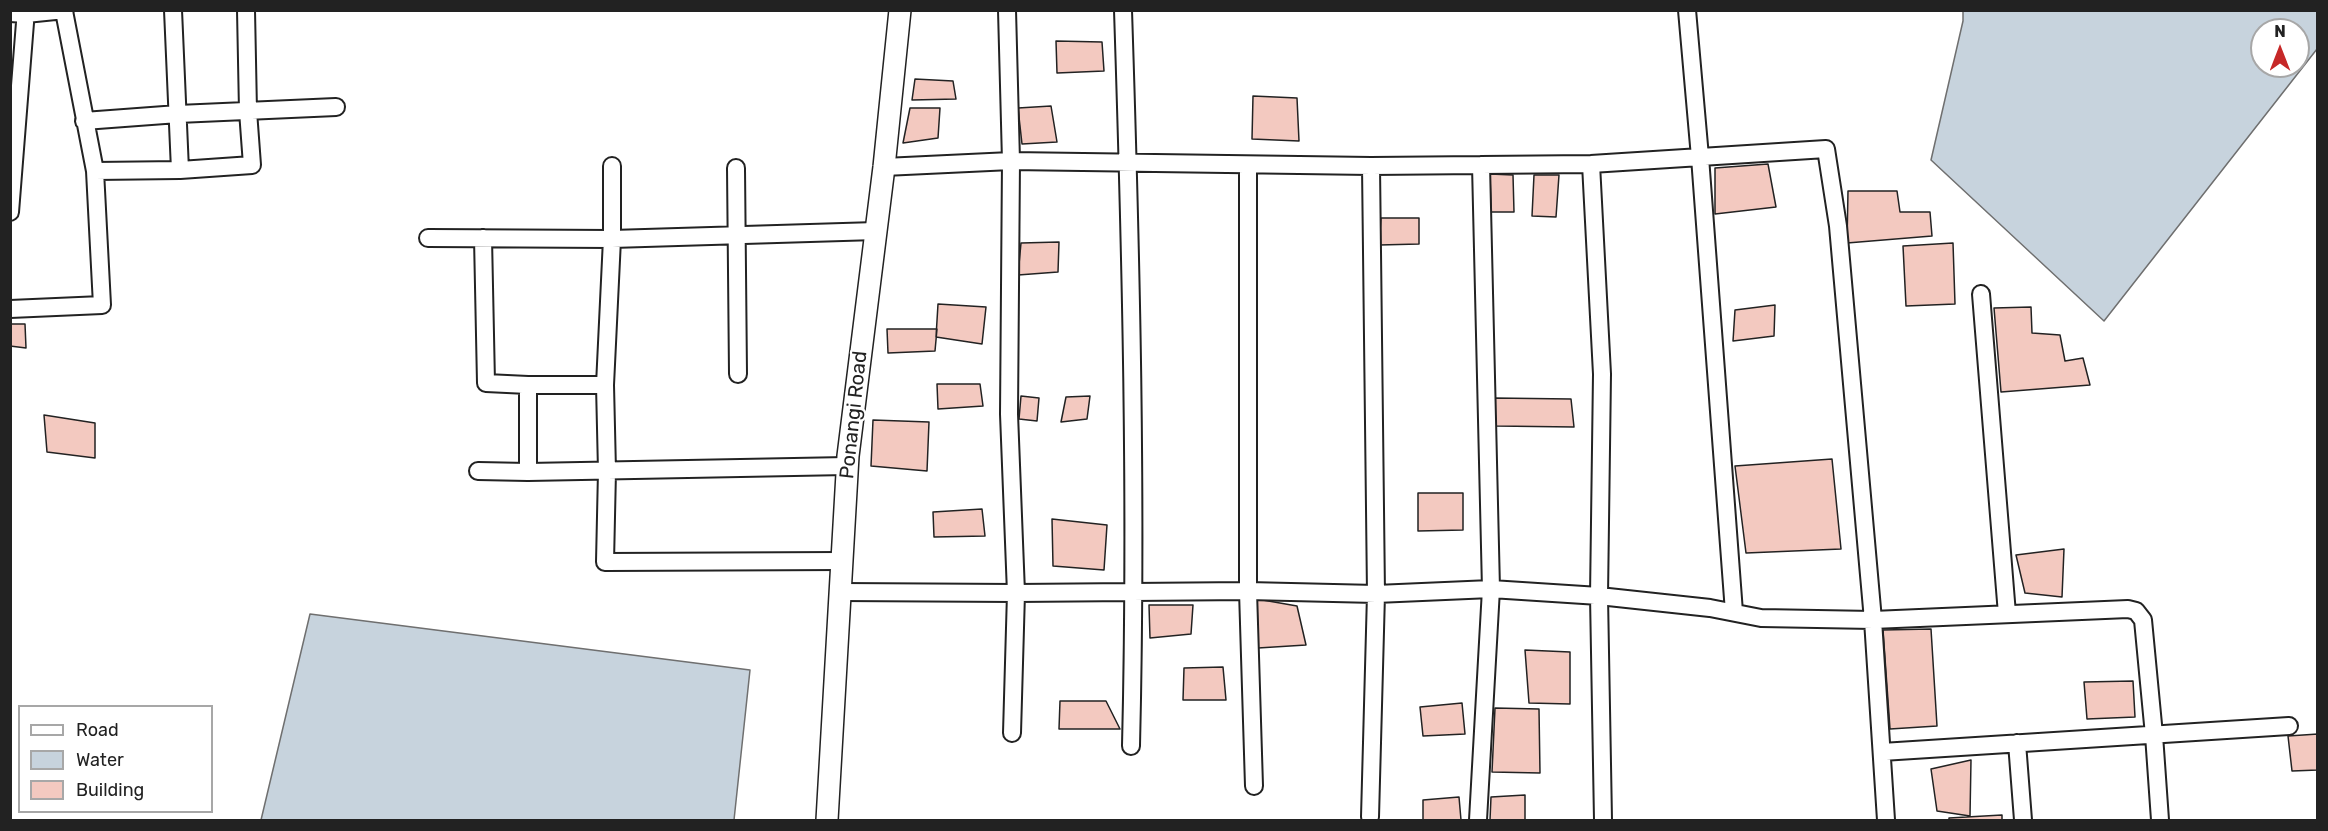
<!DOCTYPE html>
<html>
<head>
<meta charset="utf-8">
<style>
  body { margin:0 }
  #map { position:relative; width:2328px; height:831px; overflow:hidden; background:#fff; font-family:Rubik,sans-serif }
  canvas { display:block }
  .frame { position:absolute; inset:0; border:12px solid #222; pointer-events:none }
  .legend { position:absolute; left:18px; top:705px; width:195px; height:108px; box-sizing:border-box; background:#fff; border:2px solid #a7a7a7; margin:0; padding:8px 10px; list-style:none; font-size:18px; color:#222 }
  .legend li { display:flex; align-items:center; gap:12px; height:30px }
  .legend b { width:30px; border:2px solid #a7a7a7 }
  .north { position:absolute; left:2250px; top:18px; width:60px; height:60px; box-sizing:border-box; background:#fff; border:2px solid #a7a7a7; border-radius:50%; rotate:0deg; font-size:16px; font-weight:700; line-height:24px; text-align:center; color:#222 }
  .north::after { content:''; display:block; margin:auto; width:21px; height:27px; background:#c62828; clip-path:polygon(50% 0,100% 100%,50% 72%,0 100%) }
</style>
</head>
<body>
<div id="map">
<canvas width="2328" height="831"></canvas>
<div class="frame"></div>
<ul class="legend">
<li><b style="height:8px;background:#fff"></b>Road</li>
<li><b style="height:16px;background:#c7d3dd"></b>Water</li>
<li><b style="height:16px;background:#f3c9c0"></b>Building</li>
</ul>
<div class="north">N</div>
</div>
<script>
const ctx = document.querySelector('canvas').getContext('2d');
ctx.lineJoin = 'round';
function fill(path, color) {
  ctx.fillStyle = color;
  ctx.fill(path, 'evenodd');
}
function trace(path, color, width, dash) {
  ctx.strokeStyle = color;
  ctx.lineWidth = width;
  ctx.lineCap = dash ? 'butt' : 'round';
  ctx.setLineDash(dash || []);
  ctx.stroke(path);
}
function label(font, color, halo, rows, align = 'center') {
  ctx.font = font + ' Rubik,sans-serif';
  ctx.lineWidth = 4.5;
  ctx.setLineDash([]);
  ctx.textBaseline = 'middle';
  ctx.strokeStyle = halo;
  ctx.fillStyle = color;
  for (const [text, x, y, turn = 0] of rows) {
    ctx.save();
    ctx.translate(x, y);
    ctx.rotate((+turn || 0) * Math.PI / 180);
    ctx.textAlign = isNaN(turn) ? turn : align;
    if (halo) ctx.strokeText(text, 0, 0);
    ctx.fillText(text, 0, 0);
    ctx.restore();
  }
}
const water = new Path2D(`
  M 1963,11 L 2317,11 L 2317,49 L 2104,321 L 1931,160 L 1963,21 ZM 2262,30 L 2298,30 L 2298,66 L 2262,66 Z
  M 310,614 L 750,670 L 734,820 L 261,820 Z`);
fill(water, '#c7d3dd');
trace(water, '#6f6f6f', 1.5);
const building = new Path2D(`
  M 1056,41 L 1102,42 L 1104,71 L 1057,73 Z
  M 915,79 L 953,81 L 956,99 L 912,100 Z
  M 1253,96 L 1297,98 L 1299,141 L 1252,139 Z
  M 1051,106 L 1057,142 L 1022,144 L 1018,108 Z
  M 910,108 L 940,108 L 938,138 L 903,143 Z
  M 1768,164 L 1776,207 L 1715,214 L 1715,168 Z
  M 1490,174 L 1513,175 L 1514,212 L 1491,212 Z
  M 1534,175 L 1559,175 L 1556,217 L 1532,216 Z
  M 1848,191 L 1897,191 L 1900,212 L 1930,212 L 1932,236 L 1847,243 Z
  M 1381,218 L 1419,218 L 1419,244 L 1379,245 Z
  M 1059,242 L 1058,272 L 1018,275 L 1021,243 Z
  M 1953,243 L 1955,304 L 1906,306 L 1903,246 Z
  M 938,304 L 986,307 L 982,344 L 936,337 Z
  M 1775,305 L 1774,336 L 1733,341 L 1735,310 Z
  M 2031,307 L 2032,333 L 2060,335 L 2065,361 L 2083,358 L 2090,385 L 2001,392 L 1994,308 Z
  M 10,324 L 25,324 L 26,348 L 10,346 Z
  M 887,329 L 937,329 L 935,351 L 888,353 Z
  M 937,384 L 980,384 L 983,406 L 938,409 Z
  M 1021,396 L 1039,398 L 1037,421 L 1019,419 Z
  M 1090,396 L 1087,419 L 1061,422 L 1066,397 Z
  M 1494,398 L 1571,399 L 1574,427 L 1496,426 Z
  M 44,415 L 95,423 L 95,458 L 47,452 Z
  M 873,420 L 929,422 L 927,471 L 871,466 Z
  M 1832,459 L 1841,549 L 1746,553 L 1735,466 Z
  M 1418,493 L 1463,493 L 1463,530 L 1418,531 Z
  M 982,509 L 985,536 L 934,537 L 933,512 Z
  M 1052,519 L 1107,525 L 1104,570 L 1053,566 Z
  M 2064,549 L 2062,597 L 2025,593 L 2016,555 Z
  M 1257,599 L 1297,606 L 1306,645 L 1258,648 Z
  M 1149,605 L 1193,605 L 1191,634 L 1150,638 Z
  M 1931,629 L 1937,726 L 1890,729 L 1883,630 Z
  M 1525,650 L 1570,652 L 1570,704 L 1529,703 Z
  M 1223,667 L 1226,700 L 1183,700 L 1184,668 Z
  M 2133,681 L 2135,717 L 2087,719 L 2084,682 Z
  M 1060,701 L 1106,701 L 1120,729 L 1059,729 Z
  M 1462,703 L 1465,734 L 1423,736 L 1420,707 Z
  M 1495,708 L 1539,709 L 1540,773 L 1492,772 Z
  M 2318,734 L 2318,770 L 2292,771 L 2288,736 Z
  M 1971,760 L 1970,816 L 1937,811 L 1931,769 Z
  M 1525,795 L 1525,820 L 1490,820 L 1491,797 Z
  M 1459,797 L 1461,820 L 1423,820 L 1423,800 Z
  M 2002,815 L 2002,820 L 1949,820 L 1949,818 Z`);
fill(building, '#f3c9c0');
trace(building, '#222', 1.5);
const minor = new Path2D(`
  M 173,10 L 180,170
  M 1007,10 L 1011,161 L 1009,414 L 1016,593 L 1012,733
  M 1123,10 C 1131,255 1137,501 1131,746
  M 1687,10 L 1700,157 L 1734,612
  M 10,13 L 26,14 L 65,10
  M 84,121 L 178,114 L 336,107
  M 1591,164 L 1602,374 L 1599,596 L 1603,820
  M 1248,165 L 1248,591 L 1254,786
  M 612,166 L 612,239 L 605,385 L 607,471 L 605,562 L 842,561
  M 884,167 L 1011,161 L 1371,166 L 1591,164 L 1826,149 L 1838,226 L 1873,620 L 1886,820
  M 736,168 L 738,374
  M 95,171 L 180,170 L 252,165 L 248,111 L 246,10
  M 10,212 L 26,10
  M 428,238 L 612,239 L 876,231
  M 483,238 L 486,383 L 528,385
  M 1981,294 L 2007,614
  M 10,309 L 102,305 L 95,171 L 64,11
  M 478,471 L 528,472 L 847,466
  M 528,472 L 528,385 L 605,385
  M 840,592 L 1016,593 L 1248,591 L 1376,594 L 1491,589 L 1599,596 L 1710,608 L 1761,618 L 1873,620 L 2128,609 L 2136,611 L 2143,620 L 2154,735 L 2160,820
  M 2017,743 L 2023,820
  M 1882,752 L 2289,726
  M 1370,817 L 1376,594 L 1371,166
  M 1478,820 L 1491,589 L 1481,165`);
const tertiary = new Path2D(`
  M 827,820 L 848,456 L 884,167 L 900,10`);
trace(minor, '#222', 20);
trace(tertiary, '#222', 24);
trace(minor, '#fff', 16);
trace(tertiary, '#fff', 21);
label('20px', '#222', '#fff', [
  ["Ponangi Road",854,415,-84]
]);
</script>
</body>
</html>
